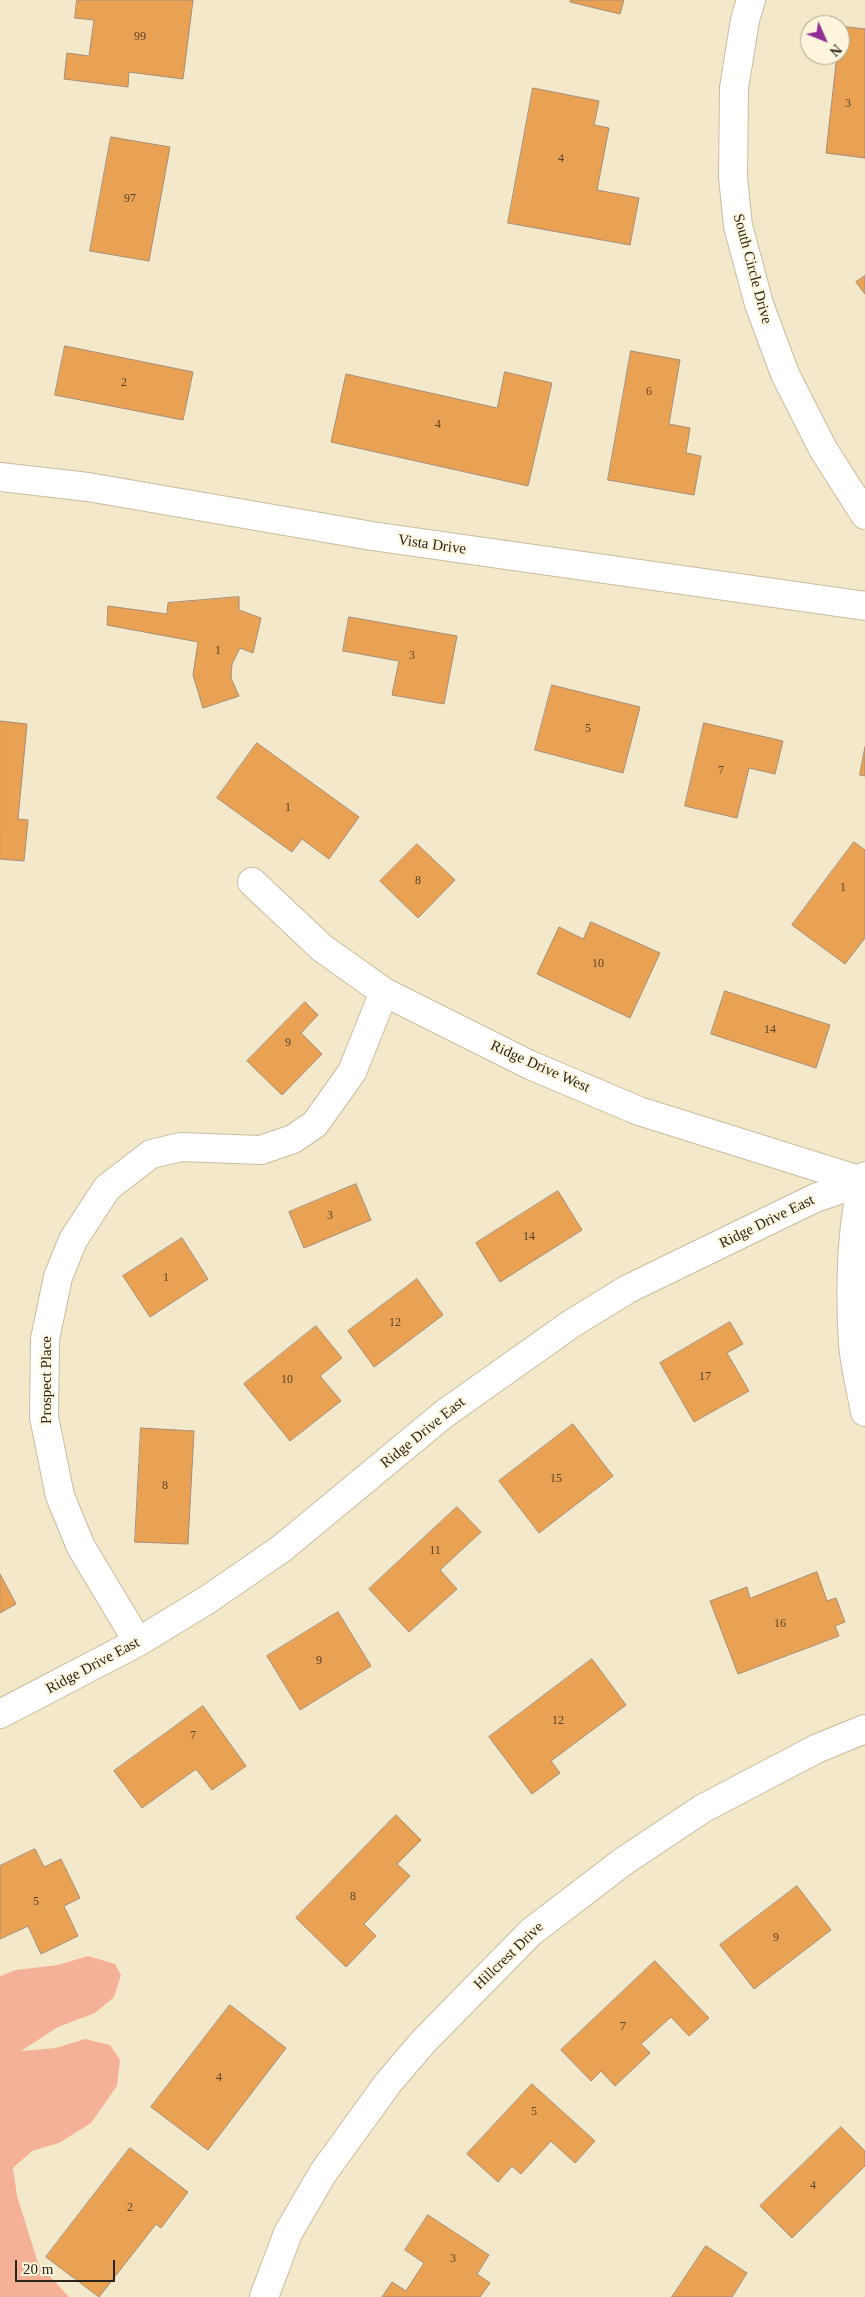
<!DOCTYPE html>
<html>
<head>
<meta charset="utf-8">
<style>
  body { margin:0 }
  #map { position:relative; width:865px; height:2297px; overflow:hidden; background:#f3e8c9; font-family:"Times New Roman",serif }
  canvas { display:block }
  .north { position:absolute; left:800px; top:15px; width:50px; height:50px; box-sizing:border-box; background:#fef5dd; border:1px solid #a9a28f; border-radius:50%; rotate:134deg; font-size:14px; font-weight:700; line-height:20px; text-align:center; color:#2a261b }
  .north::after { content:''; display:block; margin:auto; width:18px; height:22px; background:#922f95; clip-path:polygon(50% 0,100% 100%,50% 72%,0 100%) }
  .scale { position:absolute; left:15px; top:2260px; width:100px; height:22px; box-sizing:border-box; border:2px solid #2a261b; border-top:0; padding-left:6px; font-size:15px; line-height:18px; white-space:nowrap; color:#2a261b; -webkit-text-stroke:4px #fef5dd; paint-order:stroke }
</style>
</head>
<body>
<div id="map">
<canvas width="865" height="2297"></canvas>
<div class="north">N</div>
<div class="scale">20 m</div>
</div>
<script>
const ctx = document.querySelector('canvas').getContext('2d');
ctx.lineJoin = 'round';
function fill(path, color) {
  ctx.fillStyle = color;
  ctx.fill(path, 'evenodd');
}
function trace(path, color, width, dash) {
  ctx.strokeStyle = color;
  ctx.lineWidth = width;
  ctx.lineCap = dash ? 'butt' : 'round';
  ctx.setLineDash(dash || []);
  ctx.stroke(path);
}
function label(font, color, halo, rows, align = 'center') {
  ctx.font = font + ' "Times New Roman",serif';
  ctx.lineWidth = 4;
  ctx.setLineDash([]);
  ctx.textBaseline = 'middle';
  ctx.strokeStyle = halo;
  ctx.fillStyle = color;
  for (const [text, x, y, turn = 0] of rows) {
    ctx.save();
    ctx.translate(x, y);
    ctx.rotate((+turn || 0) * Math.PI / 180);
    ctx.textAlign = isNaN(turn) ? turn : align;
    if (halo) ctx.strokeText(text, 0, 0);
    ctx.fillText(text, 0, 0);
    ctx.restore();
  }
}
fill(new Path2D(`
  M 88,1956 L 115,1964 L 121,1975 L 114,1997 L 95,2013 L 58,2027 L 21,2051 L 56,2048 L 85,2039 L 110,2045 L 120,2060 L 117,2086 L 91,2123 L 59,2143 L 32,2151 L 13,2168 L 17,2196 L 38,2263 L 69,2297 L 0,2297 L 0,1976 L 16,1970 L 58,1965 Z`), '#f5b198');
const building = new Path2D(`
  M 77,0 L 193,0 L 183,79 L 129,72 L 128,87 L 64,79 L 67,53 L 89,56 L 94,20 L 75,18 Z
  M 571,0 L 624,0 L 620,14 L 570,2 Z
  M 840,26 L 865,29 L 865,158 L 826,153 L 837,55 L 840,55 Z
  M 533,88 L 599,101 L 594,125 L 609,128 L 597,190 L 639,198 L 630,245 L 508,223 Z
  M 111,137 L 170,147 L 149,261 L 90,251 Z
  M 865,276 L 865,294 L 856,282 Z
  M 65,346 L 193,372 L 183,420 L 55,395 Z
  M 631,351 L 680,360 L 669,424 L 690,428 L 686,453 L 701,456 L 694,495 L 608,480 Z
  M 505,372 L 552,383 L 528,486 L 331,442 L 346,374 L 497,408 Z
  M 239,597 L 239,610 L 261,618 L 253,653 L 240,648 L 232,664 L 231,678 L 239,696 L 203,708 L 193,675 L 198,642 L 107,625 L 108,606 L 167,614 L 168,603 Z
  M 349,617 L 457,636 L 444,704 L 392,695 L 399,661 L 343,651 Z
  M 552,685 L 640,707 L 623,773 L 535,750 Z
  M 0,721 L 27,724 L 18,819 L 28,820 L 24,861 L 0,859 Z
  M 704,723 L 783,741 L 775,774 L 749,768 L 737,818 L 685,806 Z
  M 257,743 L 359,817 L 329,859 L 302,839 L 292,852 L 217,798 Z
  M 865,747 L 865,776 L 860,775 Z
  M 854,842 L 865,850 L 865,938 L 845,964 L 792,925 Z
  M 417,844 L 455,880 L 418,918 L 380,881 Z
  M 591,922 L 660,953 L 630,1018 L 537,974 L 559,927 L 583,939 Z
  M 725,991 L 830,1025 L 816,1068 L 711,1034 Z
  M 305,1002 L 318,1015 L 301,1033 L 322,1054 L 282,1095 L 247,1061 Z
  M 356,1184 L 371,1220 L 304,1248 L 289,1212 Z
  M 558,1191 L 582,1230 L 500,1282 L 476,1243 Z
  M 182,1238 L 208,1279 L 150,1317 L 123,1276 Z
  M 417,1279 L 443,1315 L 374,1367 L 348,1331 Z
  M 730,1322 L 743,1344 L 727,1353 L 749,1391 L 694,1422 L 660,1363 Z
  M 316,1326 L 342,1358 L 320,1376 L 341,1401 L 290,1441 L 244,1384 Z
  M 573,1424 L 613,1476 L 539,1533 L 499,1481 Z
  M 141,1428 L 194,1431 L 188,1544 L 135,1542 Z
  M 457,1507 L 481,1532 L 440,1570 L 457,1589 L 409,1632 L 369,1589 Z
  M 817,1572 L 827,1601 L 836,1598 L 845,1622 L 835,1626 L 839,1636 L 738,1674 L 710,1601 L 747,1587 L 750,1598 Z
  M 0,1574 L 16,1604 L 0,1613 Z
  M 338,1612 L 371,1666 L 300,1710 L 267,1656 Z
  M 592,1659 L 626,1705 L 551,1761 L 560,1773 L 532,1794 L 489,1737 Z
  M 203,1706 L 246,1766 L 212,1790 L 196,1769 L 142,1808 L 114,1771 Z
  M 396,1815 L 421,1840 L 397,1864 L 410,1876 L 364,1924 L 376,1936 L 346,1967 L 296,1918 Z
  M 35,1849 L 44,1867 L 61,1859 L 80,1898 L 64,1906 L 78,1936 L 41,1954 L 28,1926 L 0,1939 L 0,1866 Z
  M 797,1886 L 831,1930 L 754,1989 L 720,1945 Z
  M 655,1961 L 709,2018 L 689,2036 L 671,2017 L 641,2044 L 650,2053 L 615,2086 L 601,2071 L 591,2081 L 561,2050 Z
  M 230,2005 L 286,2048 L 208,2150 L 151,2107 Z
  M 532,2084 L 595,2141 L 575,2163 L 551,2141 L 521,2174 L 512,2166 L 498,2182 L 467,2154 Z
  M 841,2127 L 865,2151 L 865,2166 L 792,2238 L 760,2206 Z
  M 130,2148 L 188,2192 L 161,2228 L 156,2224 L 99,2297 L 46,2257 Z
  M 428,2215 L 489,2255 L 477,2274 L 490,2283 L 480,2297 L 382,2297 L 392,2282 L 406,2291 L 424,2263 L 405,2250 Z
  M 706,2246 L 747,2273 L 732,2297 L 672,2297 Z`);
fill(building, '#e9a154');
trace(building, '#a58e78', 1);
const street = new Path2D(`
  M 751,0 L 745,20 L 734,88 L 733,177 L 738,226 L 759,304 L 785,374 L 823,449 L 865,515
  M 0,477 L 88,487 L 372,536 L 865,606
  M 252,882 L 322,948 L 384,992 L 530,1065 L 639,1111 L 865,1182
  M 865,1176 C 850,1223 850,1294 853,1344 C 855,1367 861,1390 865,1412
  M 138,1642 L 81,1547 L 60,1496 L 44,1417 L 45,1339 L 58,1277 L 73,1240 L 107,1188 L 151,1154 L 181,1147 L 261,1150 L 293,1139 L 315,1124 L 352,1072 L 384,992
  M 0,1714 L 138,1642 L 207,1600 L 281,1549 L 444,1414 L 571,1324 L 628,1289 L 815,1198 L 863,1182
  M 264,2297 L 288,2233 L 323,2173 L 388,2083 L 424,2041 L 531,1932 L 624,1861 L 702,1809 L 816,1749 L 865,1729`);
trace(street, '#c8bda0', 30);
trace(street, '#fff', 28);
label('12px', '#5a4529', null, [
  ["99",140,37],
  ["3",848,104],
  ["4",561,159],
  ["97",130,199],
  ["2",124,383],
  ["6",649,392],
  ["4",438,425],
  ["1",218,651],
  ["3",412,656],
  ["5",588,729],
  ["7",721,771],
  ["1",288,808],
  ["8",418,881],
  ["1",843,888],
  ["10",598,964],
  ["14",770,1030],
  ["9",288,1043],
  ["3",330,1216],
  ["14",529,1237],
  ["1",166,1278],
  ["12",395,1323],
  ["17",705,1377],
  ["10",287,1380],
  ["15",556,1479],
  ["8",165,1486],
  ["11",435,1551],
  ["16",780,1624],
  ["9",319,1661],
  ["12",558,1721],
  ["7",193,1736],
  ["8",353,1897],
  ["5",36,1902],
  ["9",776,1938],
  ["7",623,2027],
  ["4",219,2078],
  ["5",534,2112],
  ["4",813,2186],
  ["2",130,2208],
  ["3",453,2259]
]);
label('15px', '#2a261b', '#fef5dd', [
  ["South Circle Drive",752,269,75],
  ["Vista Drive",432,545,8],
  ["Ridge Drive West",540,1067,24],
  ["Ridge Drive East",767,1222,-26],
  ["Prospect Place",47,1380,-90],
  ["Ridge Drive East",423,1433,-39],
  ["Ridge Drive East",93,1666,-28],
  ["Hillcrest Drive",509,1956,-44]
]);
</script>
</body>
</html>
